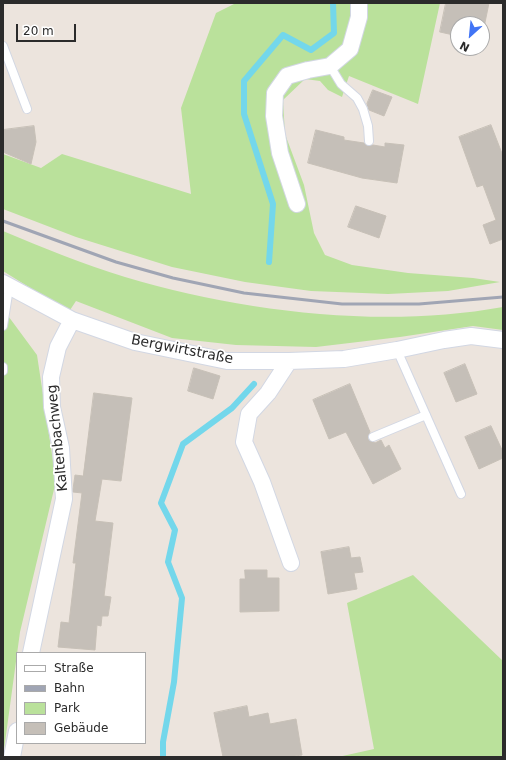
<!DOCTYPE html>
<html>
<head>
<meta charset="utf-8">
<style>
  body { margin:0 }
  #map { position:relative; width:506px; height:760px; overflow:hidden; background:#ece4dd; font-family:"DejaVu Sans",sans-serif }
  canvas { display:block }
  .frame { position:absolute; inset:0; border:4px solid #2b2b2b; pointer-events:none }
  .legend { position:absolute; left:16px; top:652px; width:130px; height:92px; box-sizing:border-box; background:#fff; border:1px solid #aaa; margin:0; padding:5px 7px; list-style:none; font-size:12px; color:#2b2b2b }
  .legend li { display:flex; align-items:center; gap:8px; height:20px }
  .legend b { width:20px; border:1px solid #aaa }
  .north { position:absolute; left:450px; top:16px; width:40px; height:40px; box-sizing:border-box; background:#fff; border:1px solid #aaa; border-radius:50%; rotate:207deg; font-size:11px; font-weight:700; line-height:16px; text-align:center; color:#2b2b2b }
  .north::after { content:''; display:block; margin:auto; width:14px; height:18px; background:#4174f5; clip-path:polygon(50% 0,100% 100%,50% 72%,0 100%) }
  .scale { position:absolute; left:16px; top:24px; width:60px; height:18px; box-sizing:border-box; border:2px solid #2b2b2b; border-top:0; padding-left:5px; font-size:12px; line-height:14px; white-space:nowrap; color:#2b2b2b; -webkit-text-stroke:3px #fff; paint-order:stroke }
</style>
</head>
<body>
<div id="map">
<canvas width="506" height="760"></canvas>
<div class="frame"></div>
<ul class="legend">
<li><b style="height:5px;background:#fff"></b>Straße</li>
<li><b style="height:5px;background:#a0a5b4"></b>Bahn</li>
<li><b style="height:11px;background:#bae19b"></b>Park</li>
<li><b style="height:11px;background:#c5bfb8"></b>Gebäude</li>
</ul>
<div class="north">N</div>
<div class="scale">20 m</div>
</div>
<script>
const ctx = document.querySelector('canvas').getContext('2d');
ctx.lineJoin = 'round';
function fill(path, color) {
  ctx.fillStyle = color;
  ctx.fill(path, 'evenodd');
}
function trace(path, color, width, dash) {
  ctx.strokeStyle = color;
  ctx.lineWidth = width;
  ctx.lineCap = dash ? 'butt' : 'round';
  ctx.setLineDash(dash || []);
  ctx.stroke(path);
}
function label(font, color, halo, rows, align = 'center') {
  ctx.font = font + ' "DejaVu Sans",sans-serif';
  ctx.lineWidth = 3.5;
  ctx.setLineDash([]);
  ctx.textBaseline = 'middle';
  ctx.strokeStyle = halo;
  ctx.fillStyle = color;
  for (const [text, x, y, turn = 0] of rows) {
    ctx.save();
    ctx.translate(x, y);
    ctx.rotate((+turn || 0) * Math.PI / 180);
    ctx.textAlign = isNaN(turn) ? turn : align;
    if (halo) ctx.strokeText(text, 0, 0);
    ctx.fillText(text, 0, 0);
    ctx.restore();
  }
}
fill(new Path2D(`
  M 236,3 L 440,3 L 418,104 L 349,76 L 342,97 L 328,90 L 320,81 L 305,79 L 283,100 L 285,134 L 304,185 L 314,233 L 325,255 L 352,265 L 408,273 L 473,278 L 500,282 L 448,291 L 388,294 L 311,291 L 245,282 L 172,267 L 76,237 L 3,209 L 3,154 L 41,168 L 62,154 L 191,194 L 181,108 L 216,13 Z
  M 3,231 C 43,248 83,264 125,277 C 243,312 381,329 503,307 L 503,330 L 473,326 L 400,337 L 316,347 L 236,345 L 172,338 L 76,301 L 70,310 L 43,296 L 3,271 Z
  M 3,309 L 37,355 L 56,481 L 20,632 L 3,757 Z
  M 413,575 L 503,661 L 503,757 L 338,757 L 374,749 L 347,603 Z`), '#bae19b');
trace(new Path2D(`
  M 269,262 L 273,204 L 244,114 L 244,81 L 283,35 L 311,50 L 334,33 L 333,3
  M 163,757 L 163,742 L 174,682 L 182,598 L 168,562 L 175,530 L 161,503 L 183,444 L 232,408 L 254,384`), '#73d7eb', 6);
const building = new Path2D(`
  M 446,3 L 489,3 L 482,37 L 482,24 L 458,24 L 458,36 L 440,32 Z
  M 373,90 L 392,97 L 384,116 L 369,110 L 367,104 Z
  M 491,125 L 503,156 L 503,239 L 490,244 L 483,225 L 496,220 L 483,185 L 477,187 L 459,137 Z
  M 34,126 L 36,142 L 31,164 L 3,152 L 3,130 Z
  M 316,130 L 344,137 L 344,140 L 364,143 L 369,146 L 373,145 L 385,147 L 385,143 L 404,145 L 397,183 L 362,178 L 308,163 Z
  M 356,206 L 386,216 L 379,238 L 348,227 Z
  M 465,364 L 477,394 L 456,402 L 444,373 Z
  M 194,368 L 220,376 L 213,399 L 188,391 Z
  M 350,384 L 370,432 L 368,436 L 368,439 L 375,443 L 381,440 L 385,448 L 389,445 L 401,469 L 373,484 L 346,432 L 329,439 L 313,400 Z
  M 94,393 L 132,398 L 121,481 L 102,479 L 95,521 L 113,523 L 104,596 L 111,597 L 108,616 L 102,616 L 101,626 L 97,625 L 95,650 L 58,647 L 61,622 L 69,623 L 76,563 L 73,563 L 82,493 L 73,492 L 73,489 L 75,475 L 83,476 Z
  M 491,426 L 503,452 L 503,458 L 479,469 L 465,437 Z
  M 349,547 L 351,558 L 360,557 L 363,572 L 354,573 L 357,589 L 328,594 L 321,552 Z
  M 245,570 L 267,570 L 267,578 L 279,578 L 279,611 L 240,612 L 240,579 L 245,579 Z
  M 247,706 L 249,717 L 268,713 L 270,724 L 296,719 L 302,755 L 288,757 L 223,757 L 214,713 Z`);
fill(building, '#c5bfb8');
trace(building, '#c7c0b7', 1);
const lane = new Path2D(`
  M 3,46 L 27,109
  M 330,66 L 341,84 L 357,98 L 363,109 L 368,126 L 369,141
  M 3,326 L 9,288
  M 397,350 L 461,494
  M 3,367 L 3,371
  M 373,437 L 426,415`);
const street = new Path2D(`
  M 297,204 L 280,153 L 274,116 L 275,93 L 287,76 L 308,70 L 330,66 L 350,49 L 359,17 L 359,3
  M 3,283 L 72,320 L 135,342 L 227,361 L 289,361 L 344,359 L 397,350 L 444,340 L 471,336 L 503,340
  M 289,361 L 268,393 L 249,414 L 244,442 L 262,482 L 291,563
  M 31,653 L 64,499 L 61,448 L 52,407 L 51,377 L 58,347 L 72,320
  M 12,757 L 17,731`);
trace(lane, '#d2d7e3', 10);
trace(street, '#d2d7e3', 18);
trace(lane, '#fff', 8);
trace(street, '#fff', 16);
trace(new Path2D(`
  M 3,221 L 116,262 L 173,278 L 244,293 L 342,304 L 419,304 L 503,297`), '#a0a5b4', 3);
label('14px', '#2b2b2b', '#fff', [
  ["Bergwirtstraße",182,350,11],
  ["Kaltenbachweg",58,438,-96]
]);
</script>
</body>
</html>
